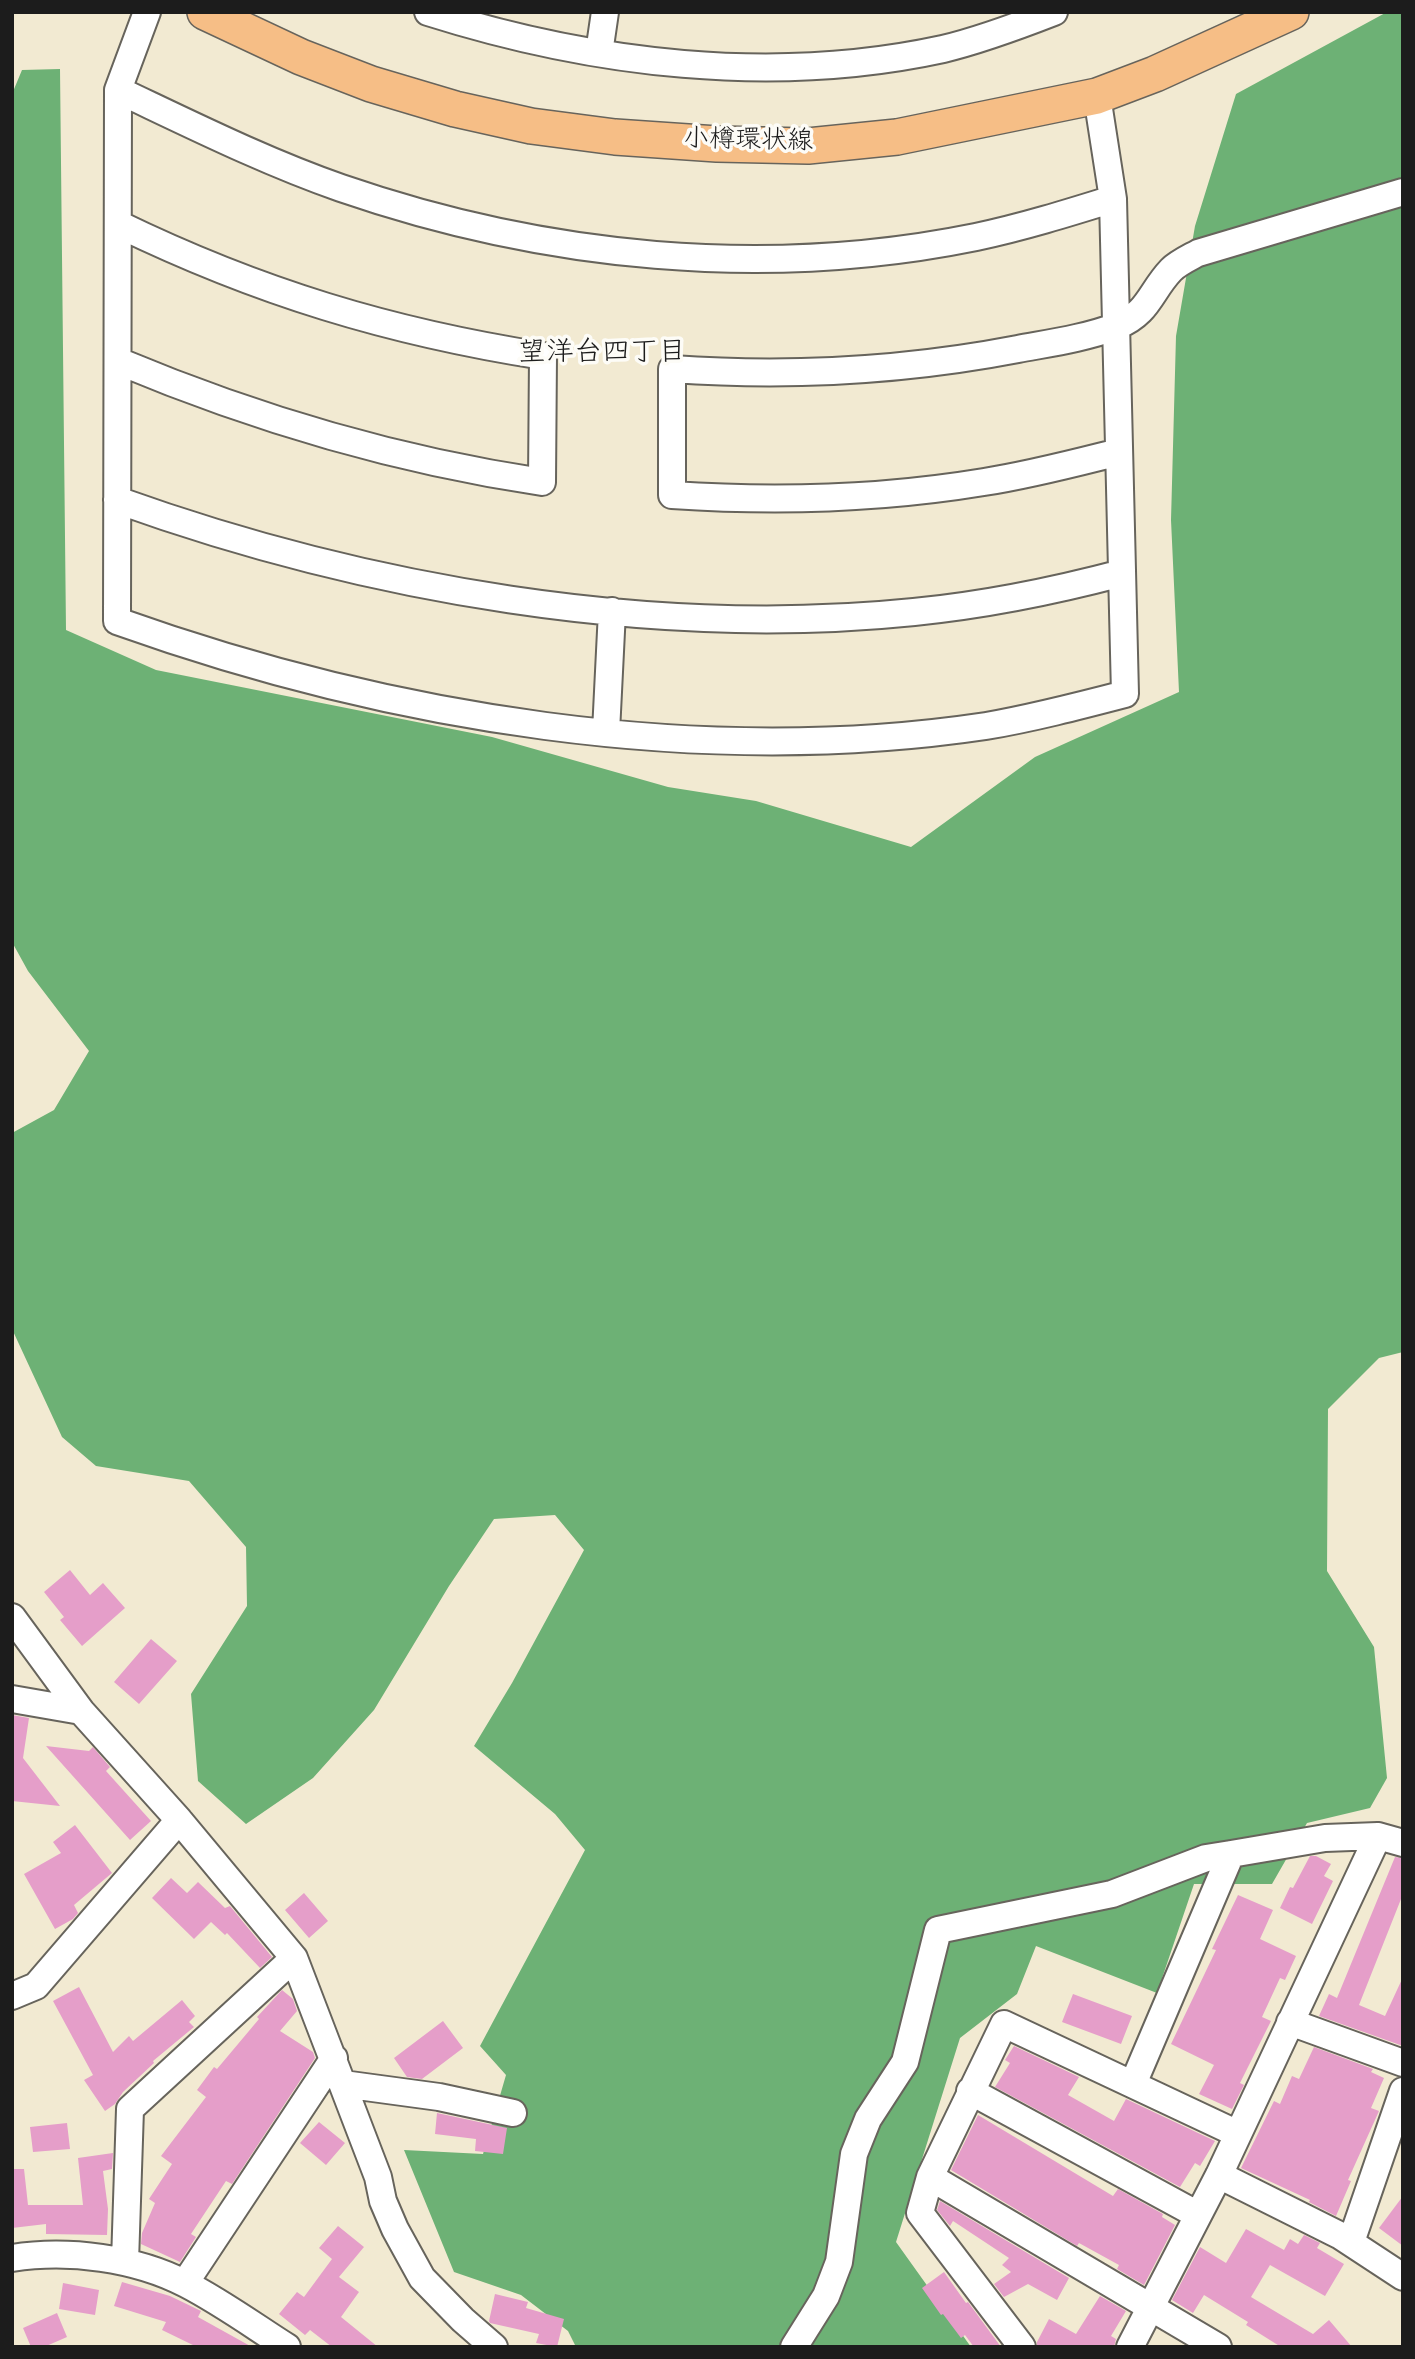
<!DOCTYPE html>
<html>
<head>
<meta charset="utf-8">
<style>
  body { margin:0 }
  #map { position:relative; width:1415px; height:2359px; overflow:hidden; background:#f2ead2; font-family:"Gochi Hand",sans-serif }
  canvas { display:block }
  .frame { position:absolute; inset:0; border:14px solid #1c1c1c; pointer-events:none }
</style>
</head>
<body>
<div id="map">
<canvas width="1415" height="2359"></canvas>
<div class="frame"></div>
</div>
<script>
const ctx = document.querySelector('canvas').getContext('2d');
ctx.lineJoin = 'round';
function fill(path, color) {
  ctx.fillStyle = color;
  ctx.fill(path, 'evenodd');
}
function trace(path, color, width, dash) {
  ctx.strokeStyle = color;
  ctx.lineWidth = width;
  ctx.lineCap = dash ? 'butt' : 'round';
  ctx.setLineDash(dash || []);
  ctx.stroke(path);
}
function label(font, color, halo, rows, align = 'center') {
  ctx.font = font + ' "Gochi Hand","Klee One",sans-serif';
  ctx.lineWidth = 7;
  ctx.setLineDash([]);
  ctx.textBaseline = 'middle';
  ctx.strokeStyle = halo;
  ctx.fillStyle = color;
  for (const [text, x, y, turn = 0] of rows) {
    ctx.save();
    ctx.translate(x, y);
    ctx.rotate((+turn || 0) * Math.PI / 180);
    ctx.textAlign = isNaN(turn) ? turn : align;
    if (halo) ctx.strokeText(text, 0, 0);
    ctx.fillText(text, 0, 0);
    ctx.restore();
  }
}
fill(new Path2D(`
  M 1387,12 L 1403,12 L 1403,1352 L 1379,1358 L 1328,1409 L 1327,1571 L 1374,1647 L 1387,1778 L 1370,1808 L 1307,1823 L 1272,1884 L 1194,1884 L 1157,1993 L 1036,1946 L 1017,1994 L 960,2038 L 896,2242 L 971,2347 L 576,2347 L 568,2331 L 521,2295 L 454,2272 L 404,2150 L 483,2154 L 506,2075 L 480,2046 L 585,1850 L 555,1814 L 474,1746 L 512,1683 L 584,1550 L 555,1515 L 494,1519 L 449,1586 L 374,1710 L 313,1778 L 246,1824 L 198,1781 L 191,1694 L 247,1606 L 246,1547 L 189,1481 L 96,1466 L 62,1437 L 12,1329 L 12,1133 L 54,1110 L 89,1051 L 28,971 L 12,942 L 12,94 L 22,70 L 60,69 L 66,630 L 156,670 L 492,737 L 668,787 L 756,801 L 911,847 L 1035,757 L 1179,692 L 1171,520 L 1176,336 L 1195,226 L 1236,94 Z`), '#6db175');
fill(new Path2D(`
  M 70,1570 L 90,1595 L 103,1583 L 125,1608 L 82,1646 L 60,1620 L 64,1617 L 44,1592 Z
  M 151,1639 L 177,1661 L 139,1704 L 114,1682 Z
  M 12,1715 L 29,1718 L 23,1758 L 60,1806 L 12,1801 Z
  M 46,1746 L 89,1751 L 93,1747 L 110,1767 L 106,1771 L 151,1821 L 130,1840 Z
  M 75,1825 L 112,1873 L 74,1905 L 78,1913 L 73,1919 L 55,1929 L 24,1874 L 61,1853 L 53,1842 Z
  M 1310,1856 L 1316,1856 L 1331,1864 L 1324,1876 L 1333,1881 L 1312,1924 L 1280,1908 L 1290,1887 L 1293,1888 Z
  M 1395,1857 L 1403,1858 L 1403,1894 L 1359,2005 L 1385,2016 L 1403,1977 L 1403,2046 L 1319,2016 L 1329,1994 L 1337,1998 Z
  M 171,1878 L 187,1893 L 198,1882 L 225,1908 L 230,1906 L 272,1957 L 260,1968 L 227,1933 L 225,1935 L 211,1922 L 194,1939 L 152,1898 Z
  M 304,1893 L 328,1921 L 309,1938 L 285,1910 Z
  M 1238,1895 L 1273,1910 L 1260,1939 L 1296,1956 L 1285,1980 L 1280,1978 L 1262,2017 L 1271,2021 L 1240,2083 L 1244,2085 L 1232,2109 L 1199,2094 L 1214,2065 L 1171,2044 L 1216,1950 L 1212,1949 Z
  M 79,1987 L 113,2052 L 129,2036 L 133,2041 L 182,2000 L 195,2016 L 189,2022 L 194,2027 L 153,2061 L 154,2063 L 123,2092 L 115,2104 L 105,2111 L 84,2080 L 93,2075 L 53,2001 Z
  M 282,1990 L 293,1999 L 297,2011 L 280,2031 L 313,2052 L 315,2058 L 232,2184 L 226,2181 L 191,2234 L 196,2237 L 180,2262 L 141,2244 L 142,2233 L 155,2203 L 149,2199 L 172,2164 L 161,2156 L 206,2097 L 197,2090 L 214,2067 L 217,2069 L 259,2019 L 257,2017 Z
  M 1073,1994 L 1132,2016 L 1121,2044 L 1062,2022 Z
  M 443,2021 L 463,2048 L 422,2079 L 407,2077 L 394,2058 Z
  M 1014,2046 L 1079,2077 L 1068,2095 L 1114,2121 L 1126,2099 L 1215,2141 L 1200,2166 L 1195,2163 L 1180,2187 L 995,2087 L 1010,2063 L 1005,2060 Z
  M 1314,2047 L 1373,2069 L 1371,2072 L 1384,2078 L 1371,2108 L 1379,2111 L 1348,2180 L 1351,2181 L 1336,2216 L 1309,2202 L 1310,2200 L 1241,2168 L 1274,2101 L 1280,2104 L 1292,2076 L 1299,2079 Z
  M 437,2113 L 507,2128 L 503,2154 L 475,2151 L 476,2139 L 435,2134 Z
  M 978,2115 L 1113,2196 L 1118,2189 L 1163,2214 L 1162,2217 L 1175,2225 L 1144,2285 L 1117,2269 L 1119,2265 L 1079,2243 L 1077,2246 L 951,2170 Z
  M 319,2122 L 345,2143 L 326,2165 L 300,2143 Z
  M 67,2123 L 70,2149 L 33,2152 L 30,2127 Z
  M 113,2153 L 112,2169 L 103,2171 L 108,2209 L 107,2235 L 46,2234 L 46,2224 L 12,2228 L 12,2169 L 24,2169 L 28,2205 L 83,2205 L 78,2158 Z
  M 1403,2196 L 1403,2246 L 1379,2228 Z
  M 940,2201 L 1069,2278 L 1057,2300 L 1028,2284 L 1004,2297 L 994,2284 L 1011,2272 L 1002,2265 L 1009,2258 L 953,2221 L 950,2226 L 937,2210 Z
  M 338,2226 L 364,2247 L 339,2277 L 359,2292 L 341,2317 L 378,2347 L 332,2347 L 310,2330 L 305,2335 L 279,2314 L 297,2292 L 304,2297 L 332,2259 L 319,2248 Z
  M 1246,2229 L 1284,2250 L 1290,2239 L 1298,2244 L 1304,2235 L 1320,2243 L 1317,2248 L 1344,2264 L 1325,2296 L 1270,2265 L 1251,2297 L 1313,2334 L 1329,2320 L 1352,2347 L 1281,2347 L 1246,2325 L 1248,2322 L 1204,2295 L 1193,2313 L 1172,2300 L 1200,2247 L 1226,2263 Z
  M 944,2272 L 966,2303 L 968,2302 L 1001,2347 L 974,2347 L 965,2335 L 961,2338 L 943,2314 L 941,2315 L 922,2288 Z
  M 122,2282 L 170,2296 L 201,2311 L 198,2317 L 252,2347 L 197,2347 L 162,2330 L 166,2322 L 114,2306 Z
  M 63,2283 L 99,2290 L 95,2315 L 59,2309 Z
  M 495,2294 L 528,2302 L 526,2308 L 564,2319 L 557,2347 L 536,2343 L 539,2334 L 490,2323 L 489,2321 Z
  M 1100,2296 L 1126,2311 L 1111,2336 L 1116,2339 L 1114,2347 L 1037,2347 L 1037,2342 L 1049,2319 L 1076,2334 Z
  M 57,2313 L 67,2337 L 44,2347 L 31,2347 L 23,2328 Z`), '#e59ec9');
const minor = new Path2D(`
  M 147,12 L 118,90 L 117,621 C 389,718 698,769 986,726 C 1033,718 1079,706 1125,694 L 1113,199 L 1097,96
  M 428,12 C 592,64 773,86 943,49 C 981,40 1018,26 1054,12
  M 599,53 L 605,12
  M 118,90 C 192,125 264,161 341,188 C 544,258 765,280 976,237 C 1023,227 1068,213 1113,199
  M 118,361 C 254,418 395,460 542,482 L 543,356 C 390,332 258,292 118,224
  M 1119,452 C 1075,463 1030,475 984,482 C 881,499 776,502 672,495 L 672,369 C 788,377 904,371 1018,349 C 1050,343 1086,338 1117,326 C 1149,313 1150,292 1171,270 C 1178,263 1189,258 1198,253 L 1403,192
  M 117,500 C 365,589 651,639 914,612 C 985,605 1054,591 1122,573
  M 606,732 L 612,611
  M 12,1617 L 81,1711 L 179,1820 L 294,1958 L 378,2177 L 383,2201 L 395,2229 L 422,2278 L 463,2320 L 494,2347
  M 12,1699 L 81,1711
  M 12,1996 L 36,1986 L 179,1820
  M 1290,2022 L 1403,2063
  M 343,2084 L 439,2097 L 513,2113
  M 1133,2084 L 1231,1854
  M 970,2091 L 1198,2215
  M 1219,2175 L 1339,2235 L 1403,2277
  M 930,2177 L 1218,2347
  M 1351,2242 L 1403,2091
  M 12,2258 C 68,2249 136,2258 186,2284 C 221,2302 254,2326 287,2347
  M 125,2262 L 130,2109 L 294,1958
  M 185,2283 L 334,2058
  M 794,2347 L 826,2296 L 839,2262 L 854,2154 L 868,2119 L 905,2062 L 938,1930 L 1112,1894 L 1206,1858 L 1231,1854 L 1325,1838 L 1378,1836 L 1403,1843
  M 1022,2347 L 920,2213 L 930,2177 L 1004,2024 L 1238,2134
  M 1130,2347 L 1219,2175 L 1378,1836`);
const major = new Path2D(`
  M 205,12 L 301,57 L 371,84 L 455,109 L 531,126 L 615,137 L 717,144 L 808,146 L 897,137 L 1097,96 L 1155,74 L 1291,12`);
trace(minor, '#67645c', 30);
trace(major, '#67645c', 38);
trace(minor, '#fff', 26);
trace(major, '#f6be86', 35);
label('26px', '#1c1c1c', '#fdfcf7', [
  ["小樽環状線",748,143,1]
]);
label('28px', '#1c1c1c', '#fdfcf7', [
  ["望洋台四丁目",602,356]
]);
</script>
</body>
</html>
